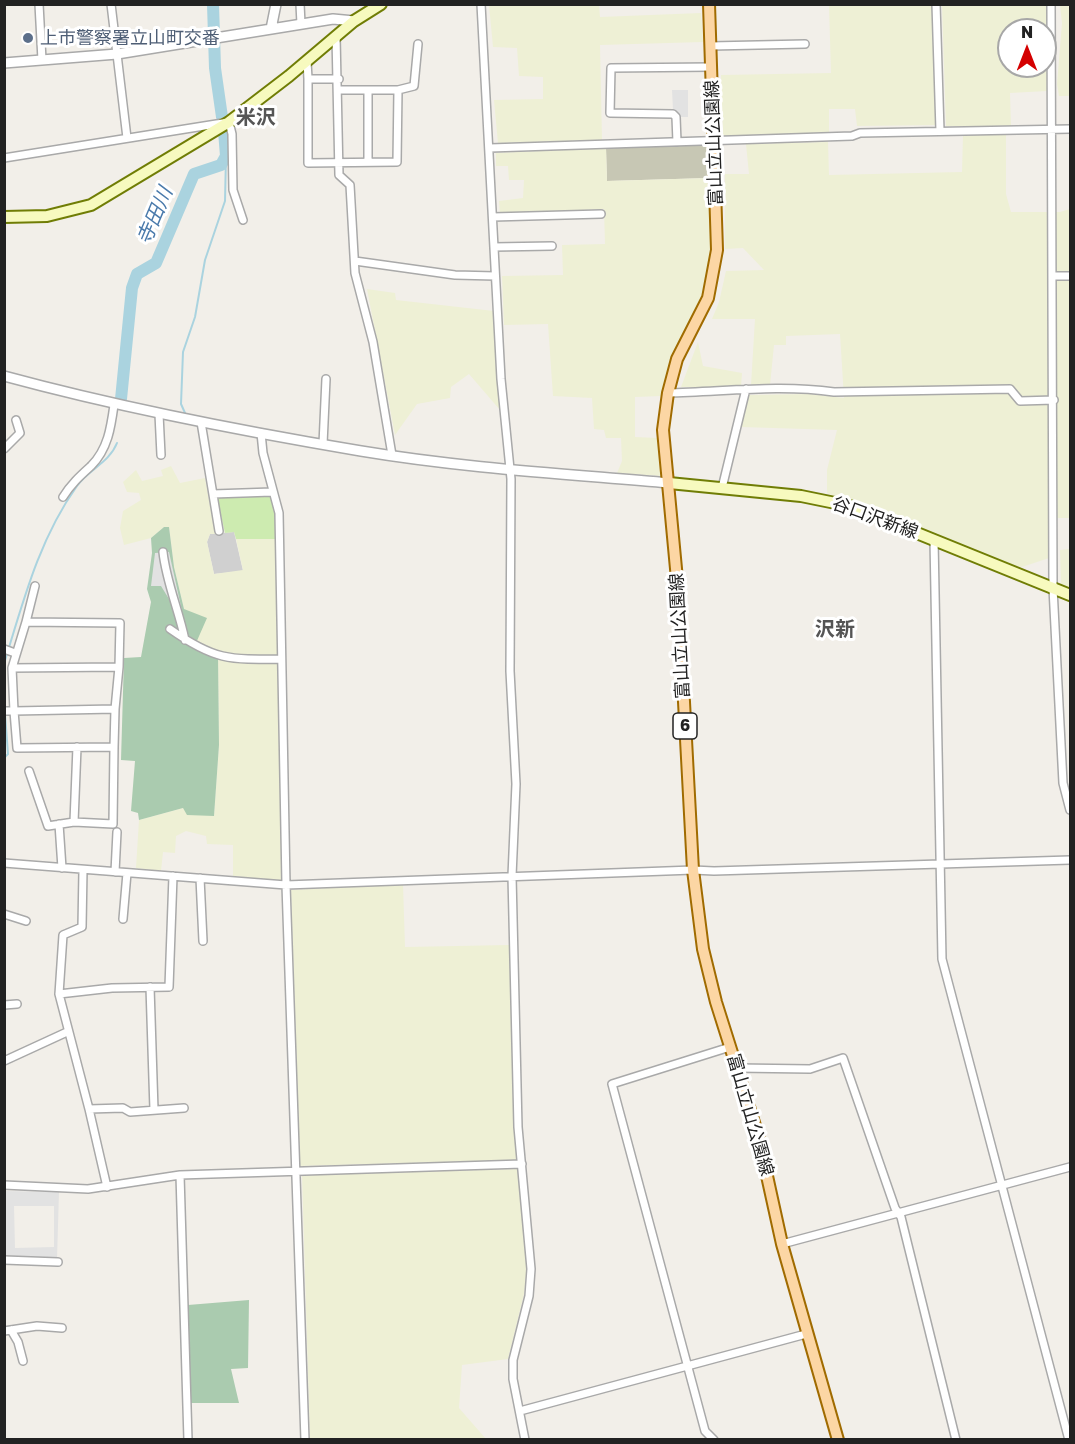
<!DOCTYPE html>
<html>
<head>
<meta charset="utf-8">
<style>
  body { margin:0 }
  #map { position:relative; width:1075px; height:1444px; overflow:hidden; background:#f2efe9; font-family:"Golos Text",sans-serif }
  canvas { display:block }
  .frame { position:absolute; inset:0; border:6px solid #222; pointer-events:none }
  .north { position:absolute; left:997px; top:18px; width:60px; height:60px; box-sizing:border-box; background:#fff; border:2px solid #a7a7a7; border-radius:50%; rotate:0deg; font-size:16px; font-weight:700; line-height:24px; text-align:center; color:#222 }
  .north::after { content:''; display:block; margin:auto; width:21px; height:27px; background:#d40000; clip-path:polygon(50% 0,100% 100%,50% 72%,0 100%) }
</style>
</head>
<body>
<div id="map">
<canvas width="1075" height="1444"></canvas>
<div class="frame"></div>
<div class="north">N</div>
</div>
<script>
const ctx = document.querySelector('canvas').getContext('2d');
ctx.lineJoin = 'round';
function fill(path, color) {
  ctx.fillStyle = color;
  ctx.fill(path, 'evenodd');
}
function trace(path, color, width, dash) {
  ctx.strokeStyle = color;
  ctx.lineWidth = width;
  ctx.lineCap = dash ? 'butt' : 'round';
  ctx.setLineDash(dash || []);
  ctx.stroke(path);
}
function label(font, color, halo, rows, align = 'center') {
  ctx.font = font + ' "Golos Text","Noto Sans JP",sans-serif';
  ctx.lineWidth = 6;
  ctx.setLineDash([]);
  ctx.textBaseline = 'middle';
  ctx.strokeStyle = halo;
  ctx.fillStyle = color;
  for (const [text, x, y, turn = 0] of rows) {
    ctx.save();
    ctx.translate(x, y);
    ctx.rotate((+turn || 0) * Math.PI / 180);
    ctx.textAlign = isNaN(turn) ? turn : align;
    if (halo) ctx.strokeText(text, 0, 0);
    ctx.fillText(text, 0, 0);
    ctx.restore();
  }
}
fill(new Path2D(`
  M 234,532 L 243,571 L 214,574 L 207,542 L 210,534 Z`), '#d0d0d0');
fill(new Path2D(`
  M 707,145 L 709,178 L 607,181 L 606,148 Z`), '#c7c7b4');
fill(new Path2D(`
  M 489,5 L 599,5 L 600,17 L 701,13 L 703,42 L 600,45 L 602,140 L 498,143 L 494,100 L 543,99 L 543,77 L 519,76 L 517,48 L 493,47 Z
  M 829,5 L 934,5 L 937,125 L 857,126 L 855,109 L 829,109 L 829,134 L 723,137 L 721,75 L 831,73 Z
  M 942,5 L 1047,5 L 1047,91 L 1010,93 L 1011,126 L 946,126 ZM 1009,30 L 1045,30 L 1045,66 L 1009,66 Z
  M 1060,5 L 1070,5 L 1070,96 L 1059,96 L 1057,84 L 1062,23 Z
  M 963,135 L 1006,135 L 1006,194 L 1011,212 L 1060,212 L 1070,209 L 1070,272 L 1060,272 L 1059,280 L 1070,281 L 1070,518 L 1050,518 L 1049,558 L 1019,568 L 827,493 L 827,470 L 837,430 L 741,427 L 749,395 L 811,394 L 844,398 L 840,334 L 786,336 L 786,345 L 774,345 L 770,385 L 751,385 L 755,319 L 712,319 L 719,302 L 726,271 L 764,270 L 743,248 L 725,249 L 725,174 L 749,174 L 746,144 L 828,142 L 829,175 L 962,172 Z
  M 606,148 L 607,181 L 709,178 L 712,250 L 702,296 L 672,357 L 661,396 L 635,397 L 635,437 L 657,438 L 662,476 L 617,473 L 622,461 L 621,438 L 606,438 L 604,430 L 594,429 L 592,398 L 553,396 L 548,324 L 504,325 L 502,276 L 563,275 L 562,245 L 605,244 L 604,209 L 500,214 L 499,201 L 523,198 L 524,180 L 509,180 L 508,166 L 496,166 L 496,153 Z
  M 367,289 L 395,293 L 396,300 L 494,311 L 500,410 L 469,374 L 451,387 L 450,398 L 417,404 L 395,435 Z
  M 698,342 L 703,366 L 742,373 L 741,387 L 681,387 Z
  M 171,466 L 180,483 L 205,478 L 215,534 L 210,534 L 207,542 L 214,574 L 243,570 L 236,539 L 277,539 L 284,881 L 233,876 L 233,845 L 207,844 L 206,836 L 186,831 L 176,836 L 175,853 L 163,852 L 161,871 L 136,868 L 139,820 L 183,808 L 214,816 L 219,745 L 218,653 L 196,643 L 184,609 L 174,567 L 169,527 L 164,527 L 151,538 L 124,545 L 120,528 L 123,511 L 141,500 L 139,493 L 127,492 L 123,482 L 136,470 L 142,481 L 163,476 L 161,470 Z
  M 1070,549 L 1070,590 L 1061,584 L 1060,550 Z
  M 403,884 L 405,947 L 509,945 L 517,1160 L 300,1166 L 291,890 Z
  M 519,1169 L 527,1264 L 524,1294 L 508,1359 L 462,1365 L 459,1408 L 486,1439 L 310,1439 L 302,1175 Z`), '#eef0d5');
fill(new Path2D(`
  M 270,496 L 277,513 L 277,539 L 236,539 L 234,532 L 225,533 L 217,497 Z`), '#cdebb0');
fill(new Path2D(`
  M 164,527 L 169,527 L 174,567 L 184,609 L 207,618 L 196,643 L 218,653 L 219,745 L 214,816 L 187,815 L 183,808 L 139,820 L 138,813 L 131,811 L 135,761 L 121,760 L 124,658 L 141,657 L 151,602 L 147,589 L 152,553 L 151,538 Z
  M 249,1300 L 248,1368 L 231,1369 L 239,1403 L 189,1403 L 188,1305 Z`), '#aacbaf');
fill(new Path2D(`
  M 672,90 L 688,90 L 688,117 L 681,117 L 673,110 Z
  M 169,552 L 182,611 L 177,612 L 161,586 L 151,586 L 155,553 Z
  M 5,1191 L 59,1192 L 57,1259 L 5,1258 ZM 14,1206 L 54,1206 L 54,1247 L 15,1248 Z`), '#e2e2e2');
trace(new Path2D(`
  M 185,413 L 181,404 L 183,352 L 195,317 L 205,260 L 225,201 L 226,156
  M 4,664 C 23,602 39,539 77,486 C 89,469 109,463 117,443
  M 4,702 L 5,709
  M 4,758 L 8,754 L 5,714`), '#aad3df', 2);
trace(new Path2D(`
  M 213,4 L 215,68 L 222,117
  M 121,399 L 132,288 L 137,274 L 156,263 L 194,174 L 221,165 L 226,156 L 224,131`), '#aad3df', 12);
const minor = new Path2D(`
  M 39,4 L 42,60
  M 111,4 L 127,138
  M 300,4 L 301,24
  M 481,4 L 501,379 L 511,479 L 510,671 L 516,784 L 512,876 L 518,1127 L 531,1269 L 529,1296 L 513,1360 L 513,1379 L 525,1440
  M 936,4 L 940,131
  M 1051,4 L 1053,588 L 1063,783 L 1070,810
  M 336,36 L 339,175 L 350,185 L 355,273 L 373,342 L 392,455
  M 711,46 L 805,44
  M 307,61 L 308,79 L 339,79
  M 308,79 L 308,163 L 397,162 L 398,90
  M 338,90 L 398,90 L 414,86 L 418,44
  M 677,142 L 676,117 L 673,114 L 610,113 L 611,68 L 711,67
  M 490,148 L 852,136 L 860,133 L 1070,129
  M 4,158 L 229,122 L 232,134 L 233,190 L 243,220
  M 368,162 L 368,90
  M 493,217 L 601,214
  M 494,247 L 552,246
  M 355,261 L 455,275 L 495,276
  M 1053,276 L 1070,276
  M 668,393 C 723,392 779,384 834,392 L 1010,389 L 1020,401 L 1054,400
  M 159,414 L 161,455
  M 201,422 L 219,531
  M 261,433 L 263,453 L 279,513 L 286,885 L 305,1440
  M 323,444 L 326,379
  M 4,449 L 20,433 L 16,420
  M 722,488 L 746,389
  M 213,494 L 272,492
  M 63,497 C 71,484 80,476 91,466 C 108,449 111,427 114,405
  M 934,540 L 942,959 L 1069,1440
  M 163,552 C 166,581 179,611 185,640
  M 26,622 L 120,623 L 119,667 L 12,668 Z
  M 26,622 L 35,586
  M 170,629 C 214,660 229,660 281,659
  M 4,649 L 15,653
  M 115,709 L 114,747 L 17,748 L 14,711 Z
  M 115,709 L 119,667
  M 4,711 L 14,711 L 12,668
  M 77,747 L 74,822 L 113,824 L 114,747
  M 29,771 L 48,826 L 74,822
  M 59,824 L 62,868
  M 4,863 L 286,885 L 693,870 L 714,871 L 1070,860
  M 83,870 L 82,927 L 63,935 L 59,994 L 112,988 L 169,987 L 173,876
  M 115,872 L 117,832
  M 200,878 L 203,941
  M 4,914 L 26,921
  M 123,919 L 127,873
  M 150,987 L 154,1110
  M 59,994 L 89,1109 L 123,1108 L 130,1112 L 184,1108
  M 4,1005 L 17,1004
  M 4,1061 L 67,1032
  M 737,1068 L 810,1069 L 843,1058 L 895,1208 L 901,1217 L 956,1440
  M 89,1109 L 107,1187
  M 180,1175 L 188,1440
  M 4,1185 L 88,1189 L 180,1175 L 522,1164
  M 782,1244 L 1070,1167
  M 4,1260 L 58,1262
  M 11,1330 L 18,1342 L 23,1361
  M 4,1331 L 37,1326 L 62,1328
  M 520,1411 L 806,1334
  M 714,1440 L 705,1431 L 612,1084 L 730,1047`);
const tertiary = new Path2D(`
  M 271,29 L 276,4
  M 4,63 L 117,54 L 333,19 L 354,21
  M 4,376 C 122,408 241,431 361,451 C 463,468 567,474 669,483`);
const secondary = new Path2D(`
  M 4,217 L 47,216 L 91,205 L 229,122 L 289,76 L 354,21 L 381,4
  M 669,483 L 801,496 L 850,506 L 1070,595`);
const primary = new Path2D(`
  M 709,4 L 717,250 L 708,298 L 677,359 L 668,393 L 663,430 L 678,590 L 693,870 L 703,949 L 716,1002 L 758,1135 L 782,1244 L 838,1440`);
trace(minor, '#a9a9a9', 10);
trace(tertiary, '#a9a9a9', 12);
trace(secondary, '#707d05', 14);
trace(primary, '#a06b00', 14);
trace(minor, '#fff', 7);
trace(tertiary, '#fff', 9);
trace(secondary, '#f7fabf', 10);
trace(primary, '#fcd6a4', 10);
for (const [x, y, r, color] of [
  [28,38,6,"#5c6f8a"]
]) {
  const dot = new Path2D();
  dot.arc(x, y, r, 0, 2 * Math.PI);
  ctx.fillStyle = color;
  ctx.fill(dot);
  trace(dot, '#fff', 2);
}
for (const [x, y, w] of [
  [685,726,24]
]) {
  const box = new Path2D();
  box.roundRect(x - w / 2, y - 13, w, 26, 4.5);
  ctx.fillStyle = '#fff';
  ctx.fill(box);
  trace(box, '#222', 1.5);
}
label('bold 16px', '#222', null, [
  ["6",685,726]
]);
label('18px', '#4e5e75', '#fff', [
  ["上市警察署立山町交番",40,38]
], 'left');
label('18px', '#222', '#fff', [
  ["富山立山公園線",714,143,-92],
  ["谷口沢新線",875,518,20],
  ["富山立山公園線",680,636,-93],
  ["富山立山公園線",750,1115,74]
]);
label('bold 20px', '#555', '#fff', [
  ["米沢",256,118],
  ["沢新",835,630]
]);
label('italic 20px', '#4a7aab', '#fff', [
  ["寺田川",155,216,-67]
]);
</script>
</body>
</html>
